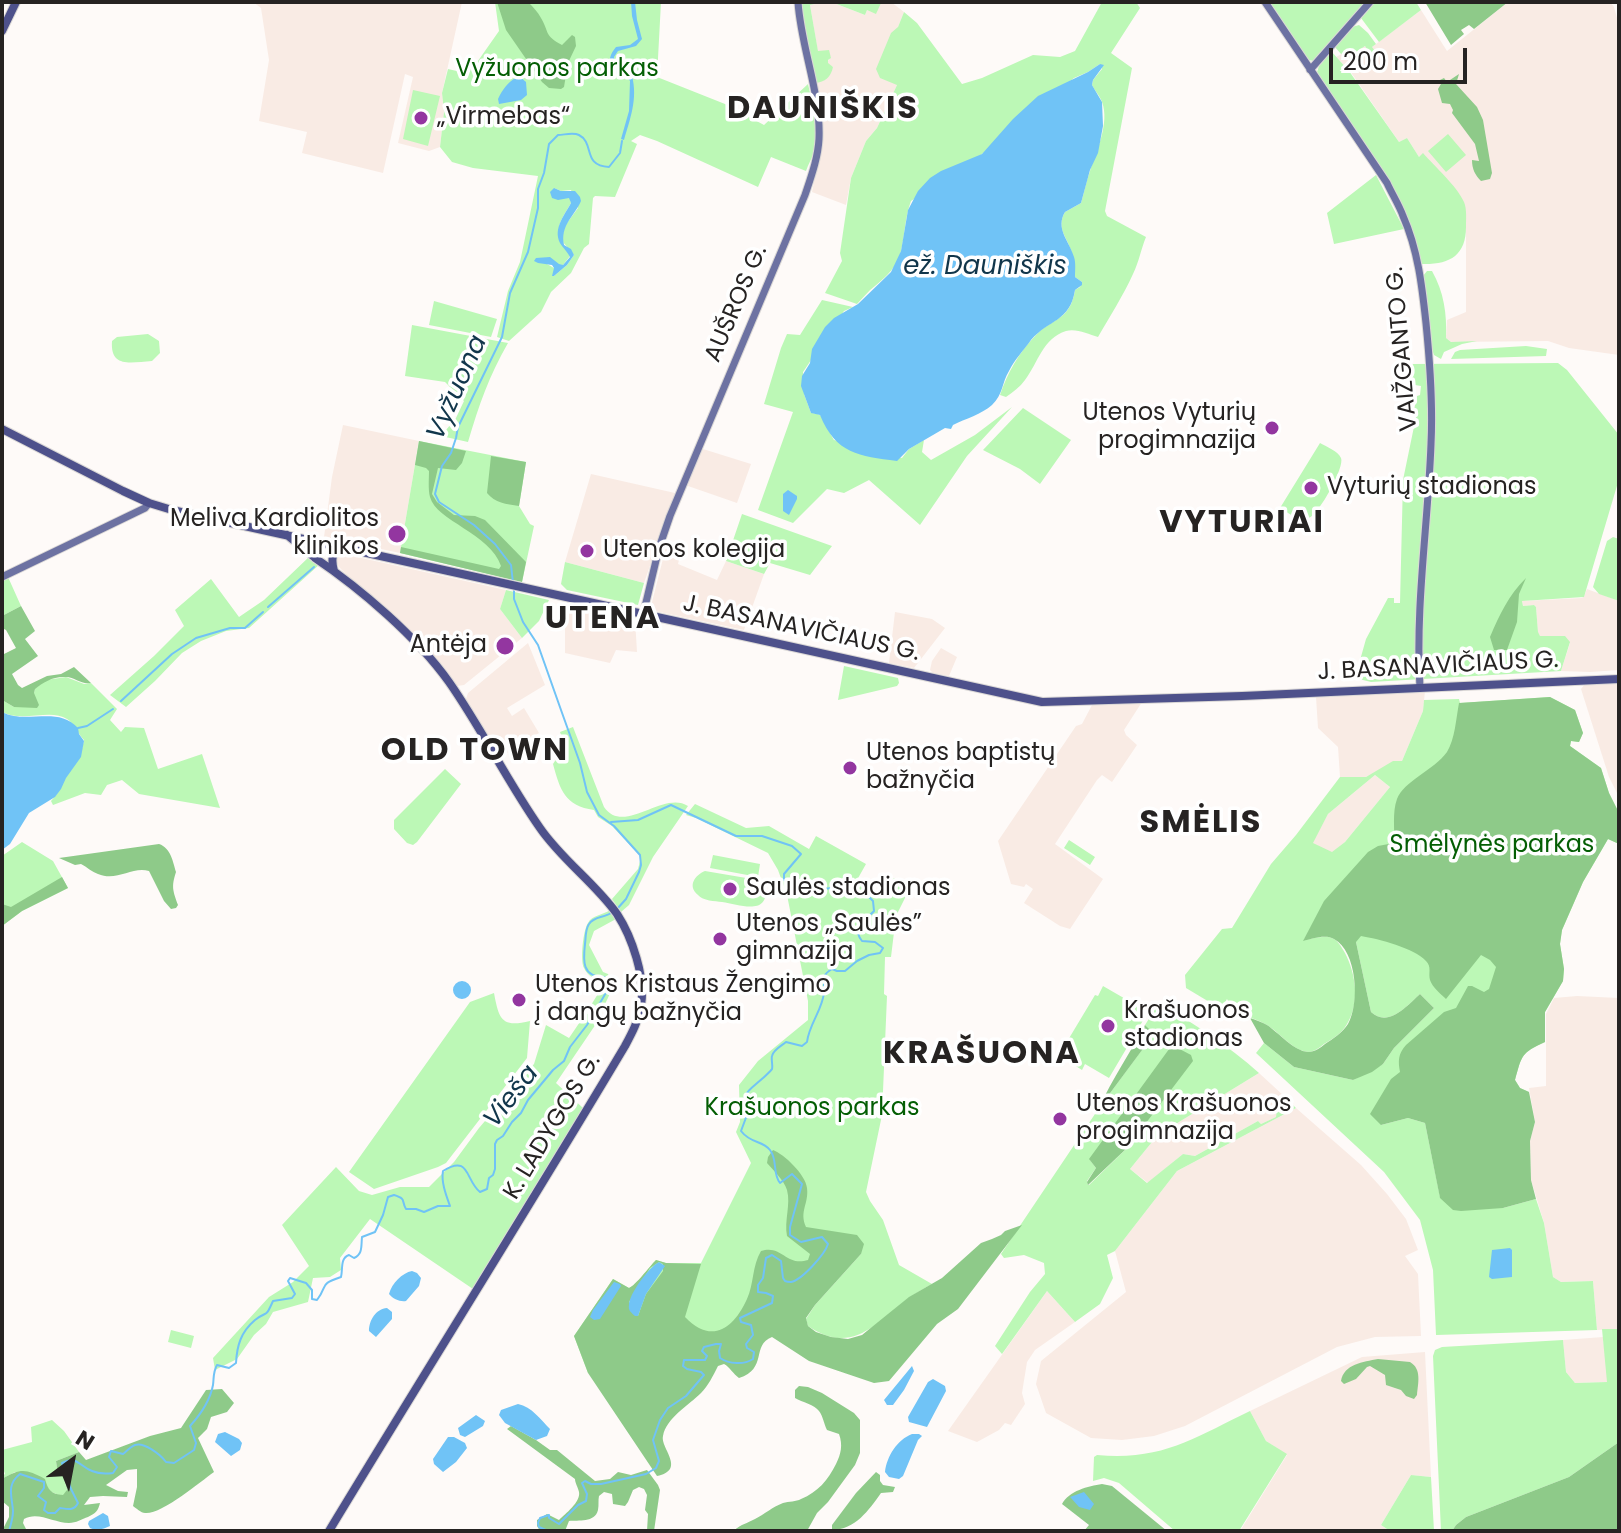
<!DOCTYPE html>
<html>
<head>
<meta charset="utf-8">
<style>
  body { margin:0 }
  #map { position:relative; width:1621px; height:1533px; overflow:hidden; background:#fefaf8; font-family:Poppins,sans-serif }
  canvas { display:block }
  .frame { position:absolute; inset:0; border:4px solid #262322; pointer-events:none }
  .north { position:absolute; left:32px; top:1421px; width:80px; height:80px; -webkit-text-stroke:6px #fff; paint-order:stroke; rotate:32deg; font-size:22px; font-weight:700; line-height:32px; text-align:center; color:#262322 }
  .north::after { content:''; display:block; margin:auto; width:28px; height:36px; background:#262322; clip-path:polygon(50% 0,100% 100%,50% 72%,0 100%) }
  .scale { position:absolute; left:1329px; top:48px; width:138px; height:36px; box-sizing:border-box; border:4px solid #262322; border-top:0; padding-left:10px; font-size:24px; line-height:28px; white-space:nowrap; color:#262322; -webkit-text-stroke:6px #fff; paint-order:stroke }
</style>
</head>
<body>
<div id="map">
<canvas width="1621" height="1533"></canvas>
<div class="frame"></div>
<div class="north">N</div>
<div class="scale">200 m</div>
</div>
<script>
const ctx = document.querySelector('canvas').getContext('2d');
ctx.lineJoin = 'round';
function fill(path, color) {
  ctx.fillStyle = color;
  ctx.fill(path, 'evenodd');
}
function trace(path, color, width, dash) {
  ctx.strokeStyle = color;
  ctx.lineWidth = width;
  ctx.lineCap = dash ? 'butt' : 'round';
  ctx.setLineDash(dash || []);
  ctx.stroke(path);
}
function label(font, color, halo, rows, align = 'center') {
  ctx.font = font + ' Poppins,sans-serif';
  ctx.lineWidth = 7;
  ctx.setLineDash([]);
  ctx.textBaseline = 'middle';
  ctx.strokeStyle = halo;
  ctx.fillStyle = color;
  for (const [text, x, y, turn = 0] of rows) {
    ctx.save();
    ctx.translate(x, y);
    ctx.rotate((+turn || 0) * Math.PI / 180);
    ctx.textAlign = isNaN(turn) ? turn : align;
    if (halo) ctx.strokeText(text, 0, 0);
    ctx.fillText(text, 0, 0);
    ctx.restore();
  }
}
fill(new Path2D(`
  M 253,2 L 462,2 L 442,93 L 444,112 L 440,147 L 429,151 L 398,143 L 413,77 L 405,74 L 383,173 L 302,153 L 307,132 L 259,121 L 269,60 L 261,8 Z
  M 822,2 L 834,3 L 865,15 L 867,10 L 876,13 L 880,2 L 891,2 L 904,12 L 898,27 L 897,85 L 877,128 L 866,141 L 851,178 L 846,205 L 812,192 L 823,137 L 815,83 L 833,67 L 828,65 L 827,62 L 831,57 L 818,52 L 810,5 Z
  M 1508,2 L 1610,2 L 1614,7 L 1619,25 L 1619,355 L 1569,348 L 1548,341 L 1451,342 L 1446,338 L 1447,320 L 1466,312 L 1466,217 L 1423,154 L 1419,157 L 1407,138 L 1399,142 L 1350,71 L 1336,57 L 1347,51 L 1349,55 L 1365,46 L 1374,58 L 1372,47 L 1421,10 L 1447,51 Z
  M 343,425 L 419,441 L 400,553 L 324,537 L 332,477 Z
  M 703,449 L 751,464 L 737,503 L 688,486 L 689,480 Z
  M 591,474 L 675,493 L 644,583 L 565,562 Z
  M 667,543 L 682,547 L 678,564 L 717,580 L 726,561 L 764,574 L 744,630 L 650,610 Z
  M 339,553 L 506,590 L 500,609 L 522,638 L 464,685 L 457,686 L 334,562 Z
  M 1587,589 L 1619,601 L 1619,670 L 1590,672 L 1561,671 L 1570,643 L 1540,636 L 1538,633 L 1536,607 L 1534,605 L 1523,606 L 1522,601 L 1582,598 L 1584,596 Z
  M 565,604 L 635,619 L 637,652 L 616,650 L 610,663 L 565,653 Z
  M 895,612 L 932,619 L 945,628 L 914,668 L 889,663 Z
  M 528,643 L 545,685 L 507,708 L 512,716 L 524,708 L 539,733 L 501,757 L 466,699 L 468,693 Z
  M 941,648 L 957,657 L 949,676 L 933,673 L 930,670 L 932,661 Z
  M 1619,683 L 1619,797 L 1609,777 L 1581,689 L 1585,684 Z
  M 1425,691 L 1423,711 L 1402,761 L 1366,777 L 1340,777 L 1338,747 L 1318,728 L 1316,697 Z
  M 1142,702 L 1124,730 L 1126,735 L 1137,745 L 1112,782 L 1102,775 L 1097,780 L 1055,844 L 1103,879 L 1070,929 L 1060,926 L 1024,903 L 1033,889 L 1026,884 L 1024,887 L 1011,884 L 998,841 L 1076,726 L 1082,724 L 1092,705 Z
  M 1375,775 L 1390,787 L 1345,842 L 1332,853 L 1312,843 L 1328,814 Z
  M 1577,996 L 1619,998 L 1619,1329 L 1597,1330 L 1593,1281 L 1561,1282 L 1553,1277 L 1544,1223 L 1531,1180 L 1530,1141 L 1535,1122 L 1529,1088 L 1546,1086 L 1546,1014 L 1554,998 Z
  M 1259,1073 L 1284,1096 L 1278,1100 L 1276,1117 L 1261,1124 L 1258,1121 L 1195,1156 L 1183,1154 L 1148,1183 L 1130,1169 L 1152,1142 L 1179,1122 Z
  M 1296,1108 L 1361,1165 L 1387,1194 L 1406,1219 L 1418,1250 L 1405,1256 L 1418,1274 L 1421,1336 L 1375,1337 L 1337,1347 L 1185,1426 L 1154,1436 L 1122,1440 L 1091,1438 L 1046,1413 L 1036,1384 L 1041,1361 L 1126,1292 L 1115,1251 L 1177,1171 Z
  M 1047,1291 L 1075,1322 L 1035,1350 L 1027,1362 L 1022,1393 L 1025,1404 L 1011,1425 L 1005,1423 L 999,1430 L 977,1442 L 948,1431 Z
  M 1603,1337 L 1608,1382 L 1575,1383 L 1566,1372 L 1563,1340 Z
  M 1425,1352 L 1431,1477 L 1411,1475 L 1381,1525 L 1390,1531 L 1240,1531 L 1287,1455 L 1266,1441 L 1250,1411 L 1362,1357 Z`), '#f9ebe4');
fill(new Path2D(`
  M 495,2 L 661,2 L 657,77 L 725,104 L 764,125 L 808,84 C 813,105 818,130 814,152 C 812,158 808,165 806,171 L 771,157 L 758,187 L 657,141 L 640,135 L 631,141 L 637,144 L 615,197 L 595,196 L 593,198 L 589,244 L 584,248 L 571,273 L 551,292 L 541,312 L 509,341 L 497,337 L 508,291 L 520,262 L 538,176 L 473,168 L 452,162 L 440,147 L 444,112 L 442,93 L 448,69 L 461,72 L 473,68 L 499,31 ZM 554,188 L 561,191 L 571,190 L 578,208 L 564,227 L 562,241 L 574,255 L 567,265 L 554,276 L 554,268 L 547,264 L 563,265 L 570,256 C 556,229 554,231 571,203 L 570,198 Z
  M 800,2 L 822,2 L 810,5 L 818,51 L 829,50 L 831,58 L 828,60 L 828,63 L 833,67 C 831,77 825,82 815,83 Z
  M 828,2 L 880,2 L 881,3 L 876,14 L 867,10 L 865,15 L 834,3 Z
  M 1102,2 L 1136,2 L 1140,8 L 1111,53 L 1132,68 L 1105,211 L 1107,216 L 1146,237 C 1141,249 1139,262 1133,274 C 1123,296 1110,316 1098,337 C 1088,334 1076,328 1066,331 C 1043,338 1038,363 1025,380 C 1020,387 1013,392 1006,397 L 1000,395 C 1008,372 1018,354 1035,336 C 1053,317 1070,321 1075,290 L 1080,287 L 1082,282 L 1075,277 C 1075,268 1074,259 1071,250 C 1066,236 1056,227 1065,212 L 1081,203 C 1084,193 1086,182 1090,171 C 1096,152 1110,123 1102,102 C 1100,96 1095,91 1092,85 L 1093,80 L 1102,69 L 1100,64 L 1088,72 L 1074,78 L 982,154 L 911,201 C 905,217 905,234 901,251 C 897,267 887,276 875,286 C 868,291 863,298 857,304 L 825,293 L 842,261 L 840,253 L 851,178 L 866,141 L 877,128 L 897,85 L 880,78 L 876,69 L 891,33 L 898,27 L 904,12 L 917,23 L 962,84 L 982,78 L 1033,55 L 1060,57 L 1075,51 Z
  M 1269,2 L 1365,2 L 1315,61 L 1307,60 Z
  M 1375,2 L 1416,2 L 1421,10 L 1379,42 L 1361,18 Z
  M 1359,25 L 1368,33 L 1376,44 L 1372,47 L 1378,55 L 1373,59 L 1365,46 L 1350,56 L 1347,51 L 1341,54 L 1334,46 L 1352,27 Z
  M 1331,51 L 1349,71 L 1399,142 L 1407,138 L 1419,157 L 1423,153 C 1435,167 1457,186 1464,202 C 1467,209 1466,219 1466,227 C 1466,256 1449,265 1421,264 L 1392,188 L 1317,72 L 1319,66 Z
  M 413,90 L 440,96 L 428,146 L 403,139 Z
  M 1448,134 L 1466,155 L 1446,172 L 1428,151 Z
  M 1376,175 L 1404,229 L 1334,244 L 1327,213 Z
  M 1427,271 L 1432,271 C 1444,292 1447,314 1446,338 L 1451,342 L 1477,341 L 1462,344 L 1444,352 L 1441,359 L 1434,355 L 1432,349 L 1423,276 Z
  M 822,300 L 853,307 L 844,311 L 803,372 L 804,394 L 811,413 C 813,413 820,414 821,416 C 822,417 831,435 834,440 L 902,458 L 909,449 L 924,440 L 922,452 L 931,460 L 975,435 L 1012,407 L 967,456 L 920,525 L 869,480 L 844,493 L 827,489 L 793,523 L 758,510 L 793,412 L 764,404 L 781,348 L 787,334 L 800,335 Z
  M 434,301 L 497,319 L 491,337 L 429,325 Z
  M 412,325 L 508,343 C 489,376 479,405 468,442 L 441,436 L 456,418 L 464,401 L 445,382 L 405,376 Z
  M 148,334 L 159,341 L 160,353 L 152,361 C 132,362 110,369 112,341 L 117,337 Z
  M 1526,346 L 1547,349 L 1546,356 L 1451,359 L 1455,352 L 1460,350 Z
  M 1558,363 L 1567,370 L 1619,435 L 1619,479 L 1584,597 L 1522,601 L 1523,606 L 1534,605 L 1536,607 L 1538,632 L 1540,636 L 1565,636 L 1570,642 L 1561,671 L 1371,682 L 1355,678 L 1366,639 L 1388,598 L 1394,598 L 1394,603 L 1400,603 L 1403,480 L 1417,412 L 1414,410 L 1417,396 L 1420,395 L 1421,386 L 1409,384 L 1412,364 Z
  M 1023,408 L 1071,440 L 1040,484 L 1020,469 L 983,450 Z
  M 419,441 L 526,462 L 519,506 L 530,524 L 534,526 L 522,582 L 400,553 Z
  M 1320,443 C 1327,447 1338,451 1341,458 C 1345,467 1319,514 1309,518 C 1298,522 1289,513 1280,508 Z
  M 742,514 L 832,546 L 810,575 L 770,563 L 764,574 L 726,561 Z
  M 1613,537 L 1619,539 L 1619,601 L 1599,594 L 1593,587 L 1607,541 Z
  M 310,556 L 320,564 L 249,628 L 226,631 L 201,641 L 182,653 L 155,681 L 126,707 L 110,695 L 154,656 L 184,626 L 175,610 L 211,579 L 239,617 L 264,600 Z
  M 565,562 L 644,583 L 638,605 L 567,590 L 561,584 Z
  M 8,577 L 21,606 L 2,616 L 2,580 Z
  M 506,590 L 549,600 L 539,621 L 522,638 L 500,609 Z
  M 844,666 L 898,678 L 899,683 L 897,686 L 838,700 Z
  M 66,677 L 84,684 L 91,683 L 117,709 L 110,720 L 121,732 L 125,727 L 144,728 L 158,769 L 202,754 L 220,808 L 139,794 L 122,780 L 107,785 L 101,795 L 85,793 L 53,805 L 51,801 C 59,793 60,786 66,777 C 77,761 80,760 84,740 C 78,734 74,723 67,719 C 50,708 23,723 2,712 L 2,700 L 14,707 L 34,693 L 35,688 L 46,680 Z
  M 1550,697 L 1575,710 L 1583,733 L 1579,742 L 1571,741 L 1570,746 L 1601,768 L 1609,793 L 1619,813 L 1619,844 L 1608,839 L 1583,882 L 1562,930 L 1560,944 L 1564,969 L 1563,981 L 1545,1012 L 1545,1042 C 1521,1053 1522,1055 1515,1080 L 1520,1088 L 1529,1092 L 1392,1079 L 1381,1125 L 1408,1118 L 1425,1123 L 1440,1197 L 1503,1208 L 1536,1199 L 1544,1223 L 1553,1277 L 1561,1282 L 1593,1281 L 1597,1330 L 1436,1335 L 1433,1270 L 1420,1220 L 1384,1172 L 1256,1053 L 1264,1043 L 1294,1067 L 1353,1080 L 1383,1064 L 1394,1048 L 1434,1008 L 1420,994 C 1407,1006 1388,1028 1371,1012 L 1356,942 L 1325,901 L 1304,940 C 1313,939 1325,934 1334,939 C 1339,942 1342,948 1345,953 C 1356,974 1360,1003 1347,1024 C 1342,1033 1333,1039 1324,1044 C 1319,1048 1314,1052 1308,1052 C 1293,1051 1279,1032 1267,1025 C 1252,1016 1235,1016 1227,999 L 1221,1009 L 1186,988 L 1185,975 L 1222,929 L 1232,928 L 1271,864 L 1296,835 L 1340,777 L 1366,777 L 1393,761 L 1402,761 L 1423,711 L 1424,700 L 1459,699 L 1460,703 ZM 1375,775 L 1390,787 L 1345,842 L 1332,852 L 1313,843 L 1328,814 Z
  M 573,727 L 604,807 C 624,836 663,790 688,806 L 653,857 L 629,905 L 621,912 L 612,899 L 638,869 L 641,857 L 612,826 L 598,817 L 594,810 C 565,806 560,790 553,764 L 565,746 L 560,732 Z
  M 445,769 L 461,784 L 417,842 L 413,845 L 407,843 L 394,829 L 394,820 Z
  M 695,804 L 746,828 L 769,826 L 809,849 L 816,836 L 866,864 L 857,880 L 883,894 L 894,878 L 909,890 L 896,916 L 891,957 L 885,957 L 884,994 L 887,996 L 882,1115 L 866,1192 L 870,1201 L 883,1220 L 899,1265 L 932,1284 C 923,1289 914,1294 906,1300 C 874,1326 850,1355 808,1326 L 806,1319 L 815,1305 L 861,1254 L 808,1251 L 811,1254 L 809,1260 L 762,1324 L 588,1373 L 574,1336 L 613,1279 L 629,1288 C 637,1285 649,1267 656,1260 L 666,1263 L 701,1263 L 751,1163 L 736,1132 L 740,1122 L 739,1085 L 758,1061 L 808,1020 L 808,1001 L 787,895 L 778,870 L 768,853 L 696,818 L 686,815 Z
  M 1069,840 L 1095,857 L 1090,865 L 1064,848 Z
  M 22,842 L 53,861 L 68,888 L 22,911 L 2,926 L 2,856 Z
  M 713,855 L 760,864 L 758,877 L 710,868 Z
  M 705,871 L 758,880 L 765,887 C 770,916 740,905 722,902 C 715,901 703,901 698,895 C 687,886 695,875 705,871 Z
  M 610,910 L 616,919 L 594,931 L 589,945 L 603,972 L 608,974 L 613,987 L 599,1017 L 588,1010 L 604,984 C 597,980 587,976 584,968 C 580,961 583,930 588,923 C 592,915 603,915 610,910 Z
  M 1103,986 L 1148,1012 L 1109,1078 L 1085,1064 L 1082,1070 L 1071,1063 L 1074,1058 L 1066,1053 L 1072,1043 L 1068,1040 L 1095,995 L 1098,996 Z
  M 494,993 C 499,1019 501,1028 530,1021 L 527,1058 L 446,1163 L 438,1167 L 374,1189 L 349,1172 L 470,1002 Z
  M 1159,1003 C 1194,1024 1228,1045 1259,1073 L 1179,1122 L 1152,1142 L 1130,1169 L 1147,1183 L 1183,1154 L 1195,1156 L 1258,1121 L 1261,1124 L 1276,1117 L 1278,1099 L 1284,1096 L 1296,1108 L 1177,1171 L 1115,1251 L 1107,1255 L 1113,1278 L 1100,1304 L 1075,1322 L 1047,1291 L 1002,1354 L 995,1346 L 1030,1292 L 1045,1274 L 1044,1263 L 1024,1255 L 1004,1258 L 1001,1254 L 1099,1108 L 1153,1035 L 1145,1025 ZM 1127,1148 L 1089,1185 L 1088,1185 L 1087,1181 L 1096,1168 L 1090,1160 Z
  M 586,1013 L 598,1021 L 556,1083 L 583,1108 L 473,1289 L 370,1219 L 340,1258 L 341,1270 L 330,1277 L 313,1278 L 308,1302 L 273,1312 L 266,1324 L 254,1335 L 237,1359 L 215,1370 L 213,1358 L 269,1297 L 293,1282 L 309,1266 L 282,1225 L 336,1167 L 359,1191 L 372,1195 L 400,1187 L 429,1187 L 454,1162 L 479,1128 L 534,1064 L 546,1025 L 569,1038 Z
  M 1602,1329 L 1619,1329 L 1619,1442 L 1569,1477 L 1466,1517 L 1456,1525 L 1452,1531 L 1441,1531 L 1433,1356 L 1435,1350 L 1442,1347 L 1563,1340 L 1566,1372 L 1575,1383 L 1607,1382 Z
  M 171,1330 L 194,1336 L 191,1348 L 168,1342 Z
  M 1250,1411 L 1266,1441 L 1287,1454 L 1239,1531 L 1175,1531 L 1119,1483 L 1104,1478 L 1093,1481 L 1094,1457 L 1097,1455 C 1162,1461 1194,1438 1250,1411 Z
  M 52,1420 L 64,1431 L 79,1452 L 56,1461 L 57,1468 L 64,1477 L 67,1491 L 63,1496 C 51,1494 28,1478 15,1472 L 2,1479 L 2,1476 L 5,1474 L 2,1465 L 2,1450 L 32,1442 L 31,1427 Z
  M 1411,1475 L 1431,1477 L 1434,1531 L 1390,1531 L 1381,1525 Z`), '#bcf8b6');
fill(new Path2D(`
  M 497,2 L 528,2 C 533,7 538,12 541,18 C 550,34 544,35 562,45 L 572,35 L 575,37 L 576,46 L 568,63 L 564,87 L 561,89 L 549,88 L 542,82 L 506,30 Z
  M 1425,2 L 1508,2 L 1474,29 L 1469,25 L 1461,30 L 1464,34 L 1451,45 Z
  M 1459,74 L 1456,84 L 1477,107 L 1483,120 L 1492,173 L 1490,179 L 1481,181 C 1475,175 1472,169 1472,160 L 1479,161 L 1475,144 L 1452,113 L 1453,110 L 1450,104 L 1442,103 L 1438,89 L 1441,84 L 1440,80 L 1444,78 L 1447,82 Z
  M 419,441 L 466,451 L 462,463 L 456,470 L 438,468 L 432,494 L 437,502 L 454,515 L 475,516 L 485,520 L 526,562 L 522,582 L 400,553 L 401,547 L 499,569 L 501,566 C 490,533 436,521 430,497 C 428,489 429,479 429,471 L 426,468 L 415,465 Z
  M 491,456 L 526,462 L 519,506 C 506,504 495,503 487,493 Z
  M 1526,578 L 1519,594 L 1517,622 L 1507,650 L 1494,650 L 1490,637 C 1500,614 1508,596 1526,578 Z
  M 21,606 L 35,631 L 25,639 L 38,656 L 12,674 L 18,685 L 22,688 L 47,676 L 61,674 L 74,667 L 91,683 C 81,685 75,677 66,677 C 54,676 43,682 35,689 L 34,693 L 39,705 L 37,708 L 14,707 L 2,700 L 2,655 L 16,648 L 6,630 L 2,628 L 2,616 Z
  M 1550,697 L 1575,710 L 1583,733 L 1579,742 L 1571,741 L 1570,746 L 1601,768 L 1609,793 L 1619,813 L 1619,844 L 1608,839 L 1583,882 L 1562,930 L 1560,944 L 1564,969 L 1563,981 L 1545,1012 L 1545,1042 C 1521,1053 1522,1055 1515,1080 L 1520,1088 L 1529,1092 L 1535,1122 L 1530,1141 L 1531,1180 L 1536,1199 L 1503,1208 L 1461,1211 L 1453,1210 L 1440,1198 L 1425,1123 L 1408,1118 L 1381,1125 L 1370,1114 L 1391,1079 L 1400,1072 C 1398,1061 1398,1054 1406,1045 L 1444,1012 L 1456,1008 L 1468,986 L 1472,986 L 1484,992 L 1489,989 L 1496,967 L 1490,960 L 1481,955 L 1446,999 C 1441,994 1432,987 1430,980 C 1428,973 1432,967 1426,961 C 1414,948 1379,939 1361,936 L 1356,942 L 1371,1012 C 1388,1028 1407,1006 1420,994 L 1434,1008 L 1394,1048 L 1383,1064 L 1372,1072 L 1353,1080 L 1294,1067 L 1264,1043 L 1250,1018 C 1256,1020 1262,1022 1267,1025 C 1279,1033 1294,1051 1308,1052 C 1315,1052 1320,1048 1325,1044 C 1333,1039 1342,1033 1348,1024 C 1360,1003 1357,951 1334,939 C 1325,934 1312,939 1303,941 L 1324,901 L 1368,852 L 1378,846 L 1394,843 C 1395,829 1392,813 1397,799 C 1404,781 1434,770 1447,752 C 1455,739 1456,719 1459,703 Z
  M 159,844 C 171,848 173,862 176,872 C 171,887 173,891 178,905 L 176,908 L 171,909 L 164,901 L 149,871 C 132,866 117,882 98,874 C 92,872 87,867 81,864 L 75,865 L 59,858 Z
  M 62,877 L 68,888 L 22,911 L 2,926 L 2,904 L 11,907 Z
  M 1145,1025 L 1154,1034 L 1099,1108 C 1112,1079 1130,1053 1145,1025 Z
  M 1172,1045 L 1191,1055 L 1193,1061 L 1127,1148 L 1088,1185 L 1087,1182 L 1096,1168 L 1089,1159 Z
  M 773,1150 C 784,1154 806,1175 807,1188 C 809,1204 799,1211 806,1227 L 857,1235 L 864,1244 L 861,1254 L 815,1305 L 806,1318 L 808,1326 L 816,1332 L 831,1337 L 848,1339 L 862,1335 L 909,1297 L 942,1278 L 981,1243 L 992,1239 L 1001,1235 L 1005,1231 L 1022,1225 L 958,1309 L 937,1324 L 889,1381 L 874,1383 L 809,1361 L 772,1337 C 751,1345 768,1369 739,1378 C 733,1374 730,1367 724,1364 L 718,1366 C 713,1376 708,1386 701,1393 C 689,1405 666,1418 663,1436 C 660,1448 687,1470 657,1476 L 588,1373 L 574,1336 L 613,1279 L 629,1288 C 636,1285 649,1267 656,1260 L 666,1263 L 701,1264 L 685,1317 C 711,1344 733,1330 747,1299 C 754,1284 752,1266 761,1251 C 782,1244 786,1267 808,1260 L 810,1254 L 787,1236 C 784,1221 791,1204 787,1190 C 784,1180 773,1170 767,1163 L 768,1157 ZM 659,1262 L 663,1264 L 663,1271 L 646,1294 L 638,1316 L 629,1302 L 650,1268 Z
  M 1378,1359 L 1410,1362 C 1422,1369 1418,1383 1417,1395 L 1414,1399 L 1406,1396 L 1401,1390 L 1386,1385 L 1385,1375 L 1370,1366 L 1367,1367 L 1356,1379 L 1344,1384 L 1341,1381 C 1344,1364 1363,1362 1378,1359 Z
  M 799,1386 L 808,1387 L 822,1393 L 854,1413 L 860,1420 L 860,1453 L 855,1465 L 828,1502 L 817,1513 L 807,1531 L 733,1531 C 743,1523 746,1524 755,1519 C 765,1514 772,1507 783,1503 C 789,1501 796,1502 801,1499 C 818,1492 828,1480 836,1464 C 841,1454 843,1445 839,1434 L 827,1430 C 824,1424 823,1416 819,1411 C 815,1405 802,1402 795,1398 L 795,1390 Z
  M 222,1389 L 234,1403 L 227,1412 L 211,1417 L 207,1429 L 198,1438 L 214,1472 C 200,1482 161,1515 145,1513 C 141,1513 136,1508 133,1506 L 137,1487 L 137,1469 L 127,1470 L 106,1485 L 118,1491 L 128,1492 L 127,1497 L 103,1496 L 90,1497 L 84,1505 L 100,1503 C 98,1511 96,1513 88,1517 C 82,1519 76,1523 69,1523 C 54,1523 38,1511 24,1519 L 23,1523 L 27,1531 L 2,1531 L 9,1517 L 9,1507 L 2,1501 L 2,1479 C 21,1468 26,1469 45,1479 C 48,1490 51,1494 63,1495 L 67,1490 L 64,1477 L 57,1468 L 56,1461 L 79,1452 L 86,1460 L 150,1436 L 181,1428 L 206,1390 Z
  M 511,1426 L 536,1440 L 550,1450 L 557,1450 L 595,1481 L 610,1479 L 618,1472 L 631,1475 L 647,1470 L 658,1485 L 660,1490 L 654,1531 L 647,1531 L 648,1514 L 645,1510 L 647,1495 L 644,1489 L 639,1487 L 633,1490 L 628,1502 L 625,1506 L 613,1504 L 612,1494 L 604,1492 L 599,1496 C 598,1500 599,1505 598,1510 C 595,1523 578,1520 569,1521 L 565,1531 L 540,1531 L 537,1526 L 537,1520 L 547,1514 L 559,1520 C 565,1514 581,1502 579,1492 C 578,1487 575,1483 575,1479 L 507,1429 Z
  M 1619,1442 L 1619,1531 L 1452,1531 L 1456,1525 L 1466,1517 L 1569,1477 Z
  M 876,1472 L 880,1475 L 880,1481 L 883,1485 L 895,1487 L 893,1492 L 881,1493 C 869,1510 855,1530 832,1530 L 832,1525 L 856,1493 Z
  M 1102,1484 L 1112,1486 L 1167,1531 L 1084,1531 L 1089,1525 L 1062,1504 C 1069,1491 1088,1486 1102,1484 Z`), '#8eca89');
fill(new Path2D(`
  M 631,2 L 635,2 L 637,20 L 642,39 L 636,46 L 618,51 L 614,57 L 616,68 L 632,76 C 638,99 630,119 624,140 L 621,139 L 629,111 L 630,81 L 628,78 L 619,76 L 611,70 C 608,61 610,54 616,47 L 630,45 L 638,39 L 632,16 Z
  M 1100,64 L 1104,65 L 1093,80 L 1092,85 L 1102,102 L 1103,126 L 1098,153 L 1090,170 L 1081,203 L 1065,212 C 1055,229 1069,240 1074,257 C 1076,263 1075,271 1075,277 L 1082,282 L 1082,285 L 1075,290 C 1070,322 1049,319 1031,340 C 1024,350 1014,360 1009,371 C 1002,382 1003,395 992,405 C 982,414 965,419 953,425 L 951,429 L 945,428 L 909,449 L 897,461 C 859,456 836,454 820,415 L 811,413 L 801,386 L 802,376 L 810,363 L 812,349 L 825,327 L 834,318 L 858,304 L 891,272 L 901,251 L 908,210 L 918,191 L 930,178 L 941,171 L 982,154 L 1013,119 L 1038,96 L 1088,72 Z
  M 517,77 L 520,77 L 526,82 L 527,95 L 521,100 L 499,104 L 498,99 C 502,90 508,82 517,77 Z
  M 554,188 L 561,191 L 575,191 L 580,197 L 581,201 C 574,217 560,225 564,245 L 571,249 L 574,255 L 567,265 L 554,276 L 552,276 L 554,268 L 552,265 L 538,263 L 534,261 L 536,258 L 550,257 L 559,264 L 563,265 L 570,257 C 568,253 565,250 562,246 C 551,231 564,216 571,203 L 569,198 L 558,200 L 552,198 L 550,192 Z
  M 788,490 L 797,496 L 797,499 L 789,515 L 783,511 L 783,494 Z
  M 2,712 C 27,725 57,705 78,728 L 79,734 L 84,741 L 81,757 L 66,778 L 61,789 L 55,797 L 29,813 L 10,844 L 2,850 Z
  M453 990a9 9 0 1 1 18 0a9 9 0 1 1-18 0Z
  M 1510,1248 L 1512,1250 L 1512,1277 L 1492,1279 L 1489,1277 L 1492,1250 Z
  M 659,1262 L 665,1266 L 646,1294 L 638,1316 L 635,1316 C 631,1312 628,1311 629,1305 C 629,1294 649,1267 659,1262 Z
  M 412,1271 L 417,1273 L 421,1278 L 419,1286 L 406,1301 C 400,1302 393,1299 389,1294 C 392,1283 402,1273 412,1271 Z
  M 614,1282 L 620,1284 L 621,1286 L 600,1319 L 594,1320 L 590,1317 L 593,1310 Z
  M 387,1308 L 392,1312 L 392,1319 L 376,1337 L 369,1331 C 369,1320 376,1309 387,1308 Z
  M 912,1366 L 914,1371 L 904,1390 L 893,1405 L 887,1405 L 884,1400 Z
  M 933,1379 L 945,1386 L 946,1391 L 927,1427 L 909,1422 L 908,1417 L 928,1382 Z
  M 518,1404 C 532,1407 540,1419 550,1429 L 547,1436 L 536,1440 L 505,1423 L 499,1415 L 501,1410 Z
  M 476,1415 L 485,1421 L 483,1426 L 465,1437 L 460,1435 L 458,1428 Z
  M 225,1432 L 239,1439 L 242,1443 L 240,1450 L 231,1456 L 215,1442 L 218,1434 Z
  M 912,1434 L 919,1434 L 922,1436 L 918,1440 L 903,1476 L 899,1479 L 889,1477 L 885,1472 C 887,1456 897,1440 912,1434 Z
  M 448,1437 L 454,1437 L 465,1443 L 467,1448 L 456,1462 L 443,1472 L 434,1464 L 433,1459 Z
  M 1084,1492 L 1094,1504 L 1090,1510 L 1079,1507 L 1071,1498 L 1070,1497 Z
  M 103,1513 L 108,1516 L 110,1526 C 104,1529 97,1531 90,1528 L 88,1524 L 89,1521 Z`), '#70c3f6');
trace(new Path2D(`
  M 513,583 L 511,565 L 495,544 L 474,525 L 439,502 L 435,494 L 442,466 L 451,453 L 456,438 L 458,427 L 502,337 L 510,293 L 528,252 L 538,208 L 538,189 L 544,173 L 549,144 L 558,135 C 564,135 573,132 579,135 C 595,143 582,166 609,167 L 620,153 L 622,141
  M 514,590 L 514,599 L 523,622 L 538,645 L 561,710 L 580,763 L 587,792 L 599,815 L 614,826 L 640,855 L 641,865 L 639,872 L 626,899 L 617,909
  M 268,607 L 314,567
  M 121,701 L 172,654 L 196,638 L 230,628 L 245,628 L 263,612
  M 78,728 L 87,726 L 113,709
  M 9,1531 C 11,1524 13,1518 13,1511 C 12,1496 6,1485 20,1474 L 44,1482 L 44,1488 L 38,1496 L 46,1502 L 44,1510 L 48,1513 L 55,1513 L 60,1508 C 68,1509 74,1511 78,1503 L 71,1489 L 62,1463 C 77,1455 79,1466 92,1471 C 99,1474 106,1474 113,1473 L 117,1467 L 109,1457 L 111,1451 L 123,1454 C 127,1451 130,1447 135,1445 C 144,1442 160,1454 166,1462 L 174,1463 L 194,1450 L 196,1443 L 190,1426 C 201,1414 210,1401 213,1385 C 214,1377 213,1372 217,1365 L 229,1368 L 236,1363 C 237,1345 241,1332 255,1320 C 268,1310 265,1319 273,1301 L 292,1298 L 295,1294 L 288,1281 L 290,1278 L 306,1283 L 312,1290 L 312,1299 L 317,1300 C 329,1284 318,1285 341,1277 C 343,1269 340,1258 349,1255 L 354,1258 C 363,1254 361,1246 362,1237 L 375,1232 L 383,1215 L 388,1197 L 394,1195 C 407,1199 401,1201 406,1209 L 416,1209 L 424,1212 L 438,1206 L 450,1206 C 446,1195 441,1182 443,1171 C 470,1154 465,1180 480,1192 L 487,1189 L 489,1178 L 493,1175 L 495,1169 L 495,1144 L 497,1140 L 503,1136 L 512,1122 L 521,1113 L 528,1100 L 553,1070 L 564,1061 L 570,1047 L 587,1025 L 607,991 L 608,981 L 604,977 C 582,977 583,961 585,944 C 586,937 585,930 589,924 C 594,916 604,918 611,913
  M 548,1531 L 539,1527 L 538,1523 L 540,1518 L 549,1515 L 549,1518 L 559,1524 L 578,1505 L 586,1501 L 587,1494 L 582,1483 L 585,1481 L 591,1484 L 601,1484 L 646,1474 L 656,1468 L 659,1461 L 653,1440 L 660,1420 L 668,1408 L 686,1396 L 704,1375 L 701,1372 L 687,1369 L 683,1366 L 684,1360 L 705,1360 L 707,1356 L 702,1351 L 704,1347 L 716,1344 L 721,1344 L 719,1351 L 720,1358 C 729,1364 744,1365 753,1359 L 754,1352 L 747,1348 L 746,1344 L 753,1335 L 751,1325 L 741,1322 L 740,1318 L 772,1303 L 773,1296 L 766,1293 L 758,1292 L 758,1285 L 763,1278 L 766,1258 L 772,1255 L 781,1261 L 783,1278 L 785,1281 C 787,1282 789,1282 791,1282 C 802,1280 825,1254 828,1244 L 822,1237 L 801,1242 L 790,1235 L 790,1227 L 802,1184 L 792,1174 L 780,1183 C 772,1173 778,1160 770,1150 C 762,1140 751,1144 741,1131 L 747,1115 C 740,1093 746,1093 763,1078 C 765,1076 771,1071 772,1069 C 773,1066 771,1059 772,1056 C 773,1050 781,1046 786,1042 L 802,1046 L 807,1042 C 809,1024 823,1009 824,992 C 825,980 820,976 832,969 L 837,971 L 845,971 L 857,961 L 869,955 L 880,953 L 883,948 L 875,942 L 862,941 C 851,927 865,921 874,911 L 873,901 L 869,897 L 855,891 L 839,887 L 816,890 L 804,883 L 790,883 L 784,880 L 784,874 L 801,854 L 792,846 L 762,836 L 736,836 L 671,805 L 638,820 L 611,822`), '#70c3f6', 2);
const secondary = new Path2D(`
  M 1265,2 L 1387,183 C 1392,194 1399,205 1403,216 C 1418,250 1422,286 1426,323 C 1430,363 1433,404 1431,444 C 1428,525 1415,607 1420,688
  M 1310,70 L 1370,2
  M 2,577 L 145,508 L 149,503
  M 643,615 L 659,548 L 670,516 L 805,195 C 811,177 818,158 819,139 C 821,93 801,48 798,2`);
const primary = new Path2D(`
  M 2,31 L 16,2
  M 2,429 L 123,491 L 149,503 L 172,510 L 1042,702 L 1242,696 L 1619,679
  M 287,535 L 314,557
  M 313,540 L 312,553 L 315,558 C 361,589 417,637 449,682 C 482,729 507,781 540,828 C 562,860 595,883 617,914 C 632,937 646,978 641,1005 C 639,1020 632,1033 625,1046 C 528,1209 427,1369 329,1531
  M 334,571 C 331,559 331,552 344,547`);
trace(secondary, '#dbd8d6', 9);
trace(primary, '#dbd8d6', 10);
trace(secondary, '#6d72a2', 7);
trace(primary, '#4e518b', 8);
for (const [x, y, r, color] of [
  [421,118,8,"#9336a0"],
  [1272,428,8,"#9336a0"],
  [1311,488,8,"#9336a0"],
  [397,534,10,"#9336a0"],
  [587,551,8,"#9336a0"],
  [505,646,10,"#9336a0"],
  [850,768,8,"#9336a0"],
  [730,889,8,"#9336a0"],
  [720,939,8,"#9336a0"],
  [519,1000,8,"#9336a0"],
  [1108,1026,8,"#9336a0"],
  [1060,1119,8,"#9336a0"]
]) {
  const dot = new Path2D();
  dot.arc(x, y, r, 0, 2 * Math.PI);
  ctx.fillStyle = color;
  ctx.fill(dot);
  trace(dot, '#fff', 3);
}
label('24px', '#045e04', '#fff', [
  ["Vyžuonos parkas",557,70],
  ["Smėlynės parkas",1492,846],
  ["Krašuonos parkas",812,1109]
]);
label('24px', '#262322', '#fff', [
  ["„Virmebas“",437,118],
  ["Utenos Vyturių",1256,414,"right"],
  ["progimnazija",1256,442,"right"],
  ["Vyturių stadionas",1327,488],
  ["Meliva Kardiolitos",379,520,"right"],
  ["klinikos",379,548,"right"],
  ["Utenos kolegija",603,551],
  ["Antėja",487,646,"right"],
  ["Utenos baptistų",866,754],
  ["bažnyčia",866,782],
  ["Saulės stadionas",746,889],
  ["Utenos „Saulės”",736,925],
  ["gimnazija",736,953],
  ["Utenos Kristaus Žengimo",535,986],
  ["į dangų bažnyčia",535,1014],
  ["Krašuonos",1124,1012],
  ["stadionas",1124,1040],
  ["Utenos Krašuonos",1076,1105],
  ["progimnazija",1076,1133]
], 'left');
label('24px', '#262322', '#fff', [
  ["AUŠROS G.",737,304,-67],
  ["VAIŽGANTO G.",1403,349,-95],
  ["J. BASANAVIČIAUS G.",801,629,12],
  ["J. BASANAVIČIAUS G.",1438,667,-3],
  ["K. LADYGOS G.",553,1127,-59]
]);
label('italic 26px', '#11364b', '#fff', [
  ["ež. Dauniškis",985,267],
  ["Vyžuona",458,388,-66],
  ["Vieša",512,1097,-52]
]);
ctx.letterSpacing = '2px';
label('bold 32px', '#262322', '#fff', [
  ["DAUNIŠKIS",823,110],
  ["VYTURIAI",1242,524],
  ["UTENA",603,620],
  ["OLD TOWN",475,752],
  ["SMĖLIS",1201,824],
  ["KRAŠUONA",982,1055]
]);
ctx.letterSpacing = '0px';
</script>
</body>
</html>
